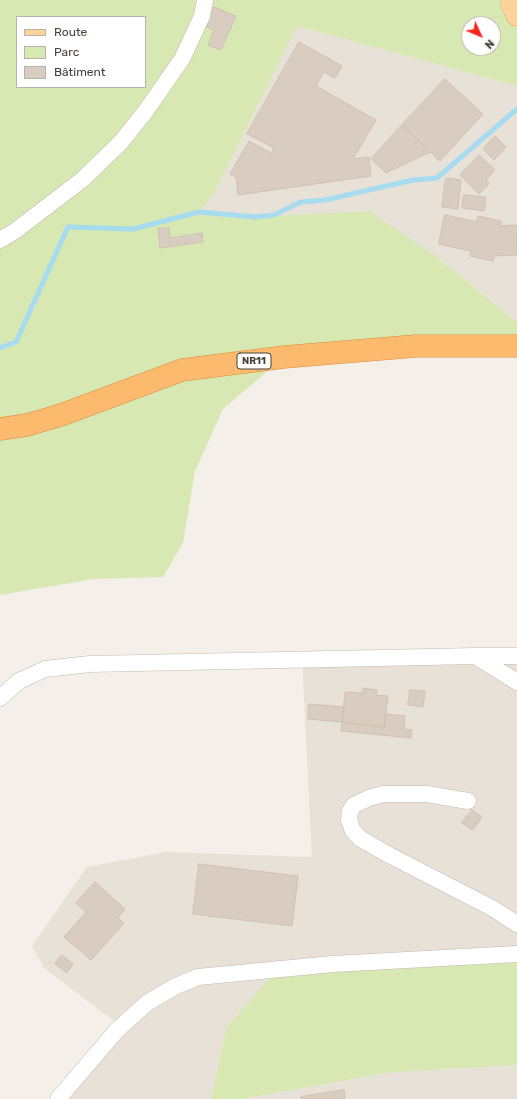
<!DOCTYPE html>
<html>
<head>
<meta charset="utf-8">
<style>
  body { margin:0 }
  #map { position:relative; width:517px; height:1099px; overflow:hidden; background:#f4f0e9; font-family:Rubik,sans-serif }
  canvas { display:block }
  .legend { position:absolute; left:16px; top:16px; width:130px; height:72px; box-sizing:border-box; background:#fff; border:1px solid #b6b3af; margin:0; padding:5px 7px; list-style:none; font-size:12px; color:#484038 }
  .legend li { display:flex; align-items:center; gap:8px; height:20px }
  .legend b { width:20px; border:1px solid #b6b3af }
  .north { position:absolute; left:461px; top:16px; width:40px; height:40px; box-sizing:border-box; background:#fff; border:1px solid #b6b3af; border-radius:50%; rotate:134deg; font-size:11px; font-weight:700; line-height:16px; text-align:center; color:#484038 }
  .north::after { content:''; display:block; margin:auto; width:14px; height:18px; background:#f6241f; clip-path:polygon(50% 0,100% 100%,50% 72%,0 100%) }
</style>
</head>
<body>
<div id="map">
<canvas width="517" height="1099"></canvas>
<ul class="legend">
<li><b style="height:5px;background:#fcd49a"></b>Route</li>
<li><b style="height:11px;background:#d7e8b3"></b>Parc</li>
<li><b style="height:11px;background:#d9cdc2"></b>Bâtiment</li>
</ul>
<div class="north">N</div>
</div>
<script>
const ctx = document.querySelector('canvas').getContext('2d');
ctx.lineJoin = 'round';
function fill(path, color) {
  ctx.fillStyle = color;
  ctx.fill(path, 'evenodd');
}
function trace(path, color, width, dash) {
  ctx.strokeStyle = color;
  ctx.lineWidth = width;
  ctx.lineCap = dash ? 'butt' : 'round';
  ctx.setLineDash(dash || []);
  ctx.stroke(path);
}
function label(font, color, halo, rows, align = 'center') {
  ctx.font = font + ' Rubik,sans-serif';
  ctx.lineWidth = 4;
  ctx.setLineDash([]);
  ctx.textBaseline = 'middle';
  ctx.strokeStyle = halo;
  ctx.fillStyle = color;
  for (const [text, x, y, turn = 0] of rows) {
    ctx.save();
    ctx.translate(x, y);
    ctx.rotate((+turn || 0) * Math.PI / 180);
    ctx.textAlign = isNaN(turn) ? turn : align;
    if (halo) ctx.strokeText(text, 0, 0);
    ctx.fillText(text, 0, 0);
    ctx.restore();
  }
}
fill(new Path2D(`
  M 297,26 L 517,86 L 517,322 L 438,258 L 274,215 L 256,217 L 199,212 L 215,191 Z
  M 517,656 L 517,949 L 226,1028 L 211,1099 L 61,1099 L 122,1027 L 44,968 L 32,946 L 87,867 L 166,852 L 312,857 L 302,660 Z
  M 517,1065 L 517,1099 L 242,1099 L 386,1073 Z`), '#e8e1d8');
fill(new Path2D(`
  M 0,0 L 512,0 L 517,15 L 517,86 L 297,26 L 215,191 L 200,212 L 256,217 L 369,211 L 438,258 L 517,322 L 517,346 L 284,357 L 223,409 L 195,471 L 183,543 L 163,577 L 94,579 L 0,595 ZM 17,17 L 145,17 L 145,87 L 17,87 ZM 469,24 L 493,24 L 493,48 L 469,48 Z
  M 517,949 L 517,1065 L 386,1073 L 242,1099 L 211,1099 L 226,1028 L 280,967 Z`), '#d7e8b3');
trace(new Path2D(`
  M 0,348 L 16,342 L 68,227 L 133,229 L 199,212 L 256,217 L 274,215 L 301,202 L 325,200 L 413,180 L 437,178 L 517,109`), '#a7dbef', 5);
const building = new Path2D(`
  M 214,7 L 236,16 L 221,50 L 208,45 L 214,30 L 206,26 Z
  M 299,42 L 342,66 L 335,78 L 324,72 L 316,86 L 376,120 L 353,159 L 369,157 L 371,176 L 238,195 L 236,177 L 230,174 L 249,141 L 271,153 L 274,148 L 247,134 Z
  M 445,79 L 483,114 L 440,161 L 402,125 Z
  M 402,125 L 430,152 L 386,173 L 371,159 Z
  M 495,136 L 506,147 L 494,160 L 483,149 Z
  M 479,155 L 495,170 L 486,180 L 489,184 L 479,194 L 460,175 Z
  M 446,178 L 461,180 L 458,209 L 442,207 Z
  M 464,195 L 486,197 L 484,211 L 462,208 Z
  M 445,215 L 477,222 L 478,216 L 501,221 L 500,226 L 517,225 L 517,255 L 494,256 L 493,261 L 470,256 L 471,251 L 439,244 Z
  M 169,228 L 170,238 L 202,233 L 203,242 L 160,248 L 158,229 Z
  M 363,688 L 377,690 L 376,695 L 388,696 L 384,727 L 342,722 L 345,692 L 363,693 Z
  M 410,690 L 425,691 L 423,707 L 408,705 Z
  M 309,704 L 344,707 L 342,722 L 308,719 Z
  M 386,714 L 405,716 L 404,729 L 412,730 L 411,738 L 341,731 L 342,722 L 384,727 Z
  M 472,810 L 482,817 L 473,830 L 462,823 Z
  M 199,864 L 298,876 L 292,926 L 193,914 Z
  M 95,882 L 125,909 L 118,918 L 124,923 L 91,960 L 64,937 L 86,912 L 76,903 Z
  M 62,955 L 73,964 L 67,973 L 55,964 Z
  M 344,1090 L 345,1099 L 301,1099 L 301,1097 Z`);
fill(building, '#d9cdc2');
trace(building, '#d1c1b2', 1);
const street = new Path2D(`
  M 0,240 L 15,231 L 83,179 L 121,142 L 145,112 L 182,59 L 202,16 L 205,0
  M 475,656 L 517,682
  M 0,698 L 19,681 L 45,669 L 90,664 L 475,656 L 517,656
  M 468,801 L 427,794 L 383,794 L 369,798 L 354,805 L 350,811 L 349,820 L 353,831 L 361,839 L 389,855 L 492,908 L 517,924
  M 58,1099 L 117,1030 L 147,1003 L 176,986 L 198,977 L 333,964 L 517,954`);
const primary = new Path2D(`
  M 512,0 L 512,4 L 517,15`);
const highway = new Path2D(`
  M 0,429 L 27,425 L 61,415 L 182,370 L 284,357 L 416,346 L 517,346`);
trace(street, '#c3b9af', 17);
trace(primary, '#e2af6a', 23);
trace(highway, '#db8d3d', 23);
trace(street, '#fff', 16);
trace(primary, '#fcd49a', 22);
trace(highway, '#fbba6e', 22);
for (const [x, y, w] of [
  [254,361,34]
]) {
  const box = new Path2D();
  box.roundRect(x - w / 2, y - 8, w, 16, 3);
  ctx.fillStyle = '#fff';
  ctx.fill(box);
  trace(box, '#484038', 1);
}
label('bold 10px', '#484038', null, [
  ["NR11",254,361]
]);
</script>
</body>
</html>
